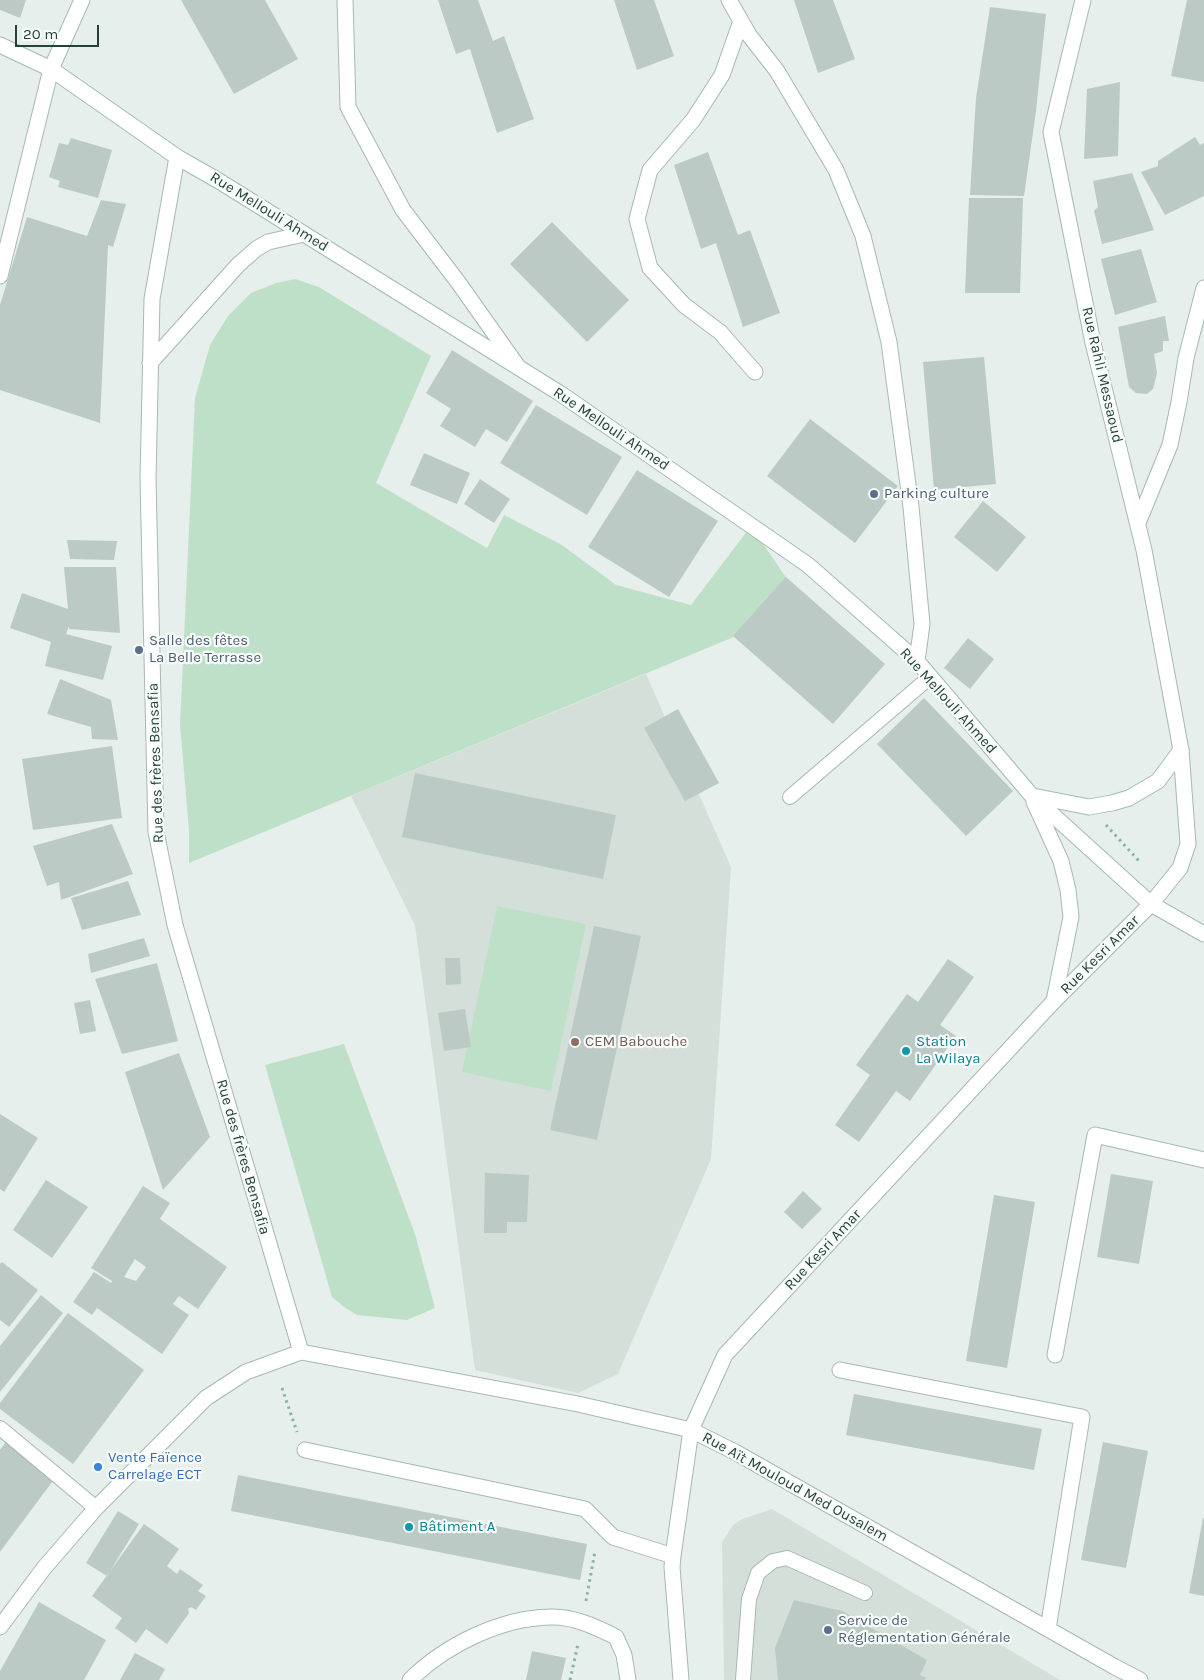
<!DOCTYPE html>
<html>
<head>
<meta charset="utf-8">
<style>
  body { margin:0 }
  #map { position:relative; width:1204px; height:1680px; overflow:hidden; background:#e6efeb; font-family:Karla,sans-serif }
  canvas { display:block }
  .scale { position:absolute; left:15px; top:25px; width:84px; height:22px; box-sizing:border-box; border:2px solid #24423a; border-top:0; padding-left:6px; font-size:15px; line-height:18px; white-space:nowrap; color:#24423a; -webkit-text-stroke:4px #f7fbf9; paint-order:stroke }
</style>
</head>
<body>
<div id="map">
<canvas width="1204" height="1680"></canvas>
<div class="scale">20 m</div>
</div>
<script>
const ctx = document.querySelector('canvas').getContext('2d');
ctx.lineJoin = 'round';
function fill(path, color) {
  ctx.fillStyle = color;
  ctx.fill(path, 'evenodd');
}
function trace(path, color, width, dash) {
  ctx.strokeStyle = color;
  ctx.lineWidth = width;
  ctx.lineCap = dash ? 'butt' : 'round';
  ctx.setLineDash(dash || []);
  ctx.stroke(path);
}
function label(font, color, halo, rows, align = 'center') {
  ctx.font = font + ' Karla,sans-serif';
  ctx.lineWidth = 4.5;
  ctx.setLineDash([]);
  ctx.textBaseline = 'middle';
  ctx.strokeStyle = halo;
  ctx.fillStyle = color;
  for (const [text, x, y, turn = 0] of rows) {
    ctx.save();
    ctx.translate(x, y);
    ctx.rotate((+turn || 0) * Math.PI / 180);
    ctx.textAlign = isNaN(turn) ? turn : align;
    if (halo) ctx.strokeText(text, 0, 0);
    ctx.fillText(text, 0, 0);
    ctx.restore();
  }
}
fill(new Path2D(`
  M 646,674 L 731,867 L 711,1159 L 618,1374 L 578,1393 L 475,1370 L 415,925 L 351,796 Z
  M 772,1509 L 1060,1680 L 724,1680 L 722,1542 L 733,1525 L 742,1519 Z`), '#d4dfda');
fill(new Path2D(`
  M 295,279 L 319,287 L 431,356 L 376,483 L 487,548 L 504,515 L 562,545 L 616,585 L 691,605 L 751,526 L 806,607 L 189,863 L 189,830 L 180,725 L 195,398 L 210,345 L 228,316 L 251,293 L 276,283 Z
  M 497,906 L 586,924 L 551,1091 L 462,1072 Z
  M 344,1044 L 415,1234 L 435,1308 L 407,1320 L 357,1315 L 344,1307 L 332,1297 L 265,1065 Z`), '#bfe0c8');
fill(new Path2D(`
  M 0,0 L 26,0 L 20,18 L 0,10 Z
  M 181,0 L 265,0 L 298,59 L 234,94 Z
  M 438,0 L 478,0 L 493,41 L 504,36 L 534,119 L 497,133 L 470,49 L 456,54 Z
  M 614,0 L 654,0 L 674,56 L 637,70 Z
  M 794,0 L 833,0 L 855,59 L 818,73 Z
  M 1187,0 L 1204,0 L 1204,82 L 1171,76 Z
  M 990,7 L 1046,14 L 1036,111 L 1024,196 L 970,195 L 976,98 Z
  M 1120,82 L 1118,156 L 1084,159 L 1087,89 Z
  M 1195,137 L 1200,145 L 1204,143 L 1204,196 L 1165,215 L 1141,172 L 1158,166 L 1158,161 Z
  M 71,138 L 112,150 L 98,198 L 58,187 L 60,181 L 49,177 L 59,143 L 68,145 Z
  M 708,152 L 738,235 L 750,230 L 780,313 L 743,327 L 716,243 L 701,249 L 674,165 Z
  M 1132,173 L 1154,230 L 1102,244 L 1094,211 L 1098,207 L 1093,181 Z
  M 969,198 L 1023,198 L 1020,293 L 965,293 Z
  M 101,200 L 126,204 L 113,247 L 108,245 L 100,423 L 0,390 L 0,305 L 27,217 L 87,236 Z
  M 552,222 L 629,300 L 587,342 L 510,264 Z
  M 1141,249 L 1157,302 L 1115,315 L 1101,259 Z
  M 1165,316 L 1169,341 L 1163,341 L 1163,351 L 1154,354 L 1157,373 L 1153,389 L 1147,394 L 1136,393 L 1129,387 L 1118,327 Z
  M 452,350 L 533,401 L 507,442 L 486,429 L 475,447 L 440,426 L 451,409 L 426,393 Z
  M 984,357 L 996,484 L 934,490 L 923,362 Z
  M 536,405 L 622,457 L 587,515 L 500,463 Z
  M 810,419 L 898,486 L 855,543 L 767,476 Z
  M 424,453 L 470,473 L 457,504 L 410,485 Z
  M 637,470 L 718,521 L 669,597 L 588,547 Z
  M 480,479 L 510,499 L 494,523 L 464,504 Z
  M 983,501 L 1026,537 L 997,572 L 954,537 Z
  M 67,540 L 117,541 L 114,560 L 70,559 Z
  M 64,567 L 116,567 L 120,633 L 69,629 L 69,626 L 66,634 L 112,646 L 103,680 L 45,666 L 51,642 L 10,628 L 22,593 L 68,609 Z
  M 786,577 L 885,664 L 833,724 L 733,636 Z
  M 968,638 L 994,659 L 970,689 L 944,668 Z
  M 60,679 L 111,700 L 118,740 L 92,739 L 91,727 L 47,714 Z
  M 924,698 L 1013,791 L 966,836 L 877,744 Z
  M 678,709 L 719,783 L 685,801 L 644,728 Z
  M 112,746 L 122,818 L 33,830 L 22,759 Z
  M 415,773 L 616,815 L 603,879 L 402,837 Z
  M 112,824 L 133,874 L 61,900 L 59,882 L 47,886 L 33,846 Z
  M 128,881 L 141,915 L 82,930 L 71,898 Z
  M 594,926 L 641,936 L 597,1140 L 550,1130 Z
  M 144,938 L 150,956 L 91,973 L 88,954 Z
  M 445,958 L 460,958 L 461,984 L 446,985 Z
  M 948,959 L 974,977 L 940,1025 L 956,1036 L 910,1101 L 896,1091 L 859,1142 L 835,1125 L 870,1075 L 856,1065 L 907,994 L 918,1002 Z
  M 157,963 L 178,1041 L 122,1054 L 95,979 Z
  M 90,1000 L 96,1031 L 80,1034 L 74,1003 Z
  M 465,1009 L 471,1047 L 444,1051 L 438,1013 Z
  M 179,1053 L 210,1137 L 163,1190 L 125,1072 Z
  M 0,1114 L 38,1138 L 4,1192 L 0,1189 Z
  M 485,1173 L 529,1175 L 527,1222 L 507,1222 L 507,1233 L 484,1233 Z
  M 1111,1174 L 1153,1181 L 1139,1264 L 1097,1257 Z
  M 46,1180 L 88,1207 L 52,1258 L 13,1230 Z
  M 143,1186 L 170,1203 L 160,1219 L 227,1267 L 198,1309 L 179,1296 L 173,1304 L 189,1315 L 162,1354 L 97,1308 L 92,1315 L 73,1302 L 94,1272 L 111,1283 L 112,1281 L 91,1268 ZM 135,1259 L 146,1267 L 136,1281 L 124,1277 Z
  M 803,1191 L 822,1209 L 802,1229 L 784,1212 Z
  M 994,1195 L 1035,1202 L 1007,1368 L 966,1361 Z
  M 2,1262 L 38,1290 L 9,1327 L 0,1320 L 0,1264 Z
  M 41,1295 L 63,1313 L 0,1392 L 0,1346 Z
  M 68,1313 L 144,1370 L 73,1464 L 0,1409 L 0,1403 Z
  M 854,1394 L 1042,1429 L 1034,1470 L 846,1435 Z
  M 6,1442 L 55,1478 L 0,1552 L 0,1450 Z
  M 1103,1442 L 1148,1451 L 1126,1568 L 1081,1560 Z
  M 238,1475 L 587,1544 L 580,1580 L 231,1511 Z
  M 118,1511 L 139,1524 L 107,1576 L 86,1563 Z
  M 1203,1518 L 1204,1518 L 1204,1596 L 1189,1593 Z
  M 144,1524 L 179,1549 L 167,1566 L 177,1574 L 180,1569 L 203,1585 L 198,1591 L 206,1596 L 196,1610 L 191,1607 L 188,1609 L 189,1613 L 167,1644 L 146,1629 L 136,1643 L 115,1628 L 122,1618 L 92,1596 Z
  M 794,1600 L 842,1611 L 927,1660 L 920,1675 L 926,1678 L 925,1680 L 778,1680 L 775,1648 Z
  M 39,1602 L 106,1640 L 84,1680 L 0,1680 L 0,1671 Z
  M 532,1651 L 566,1658 L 561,1680 L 526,1680 Z
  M 135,1653 L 165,1669 L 159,1680 L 120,1680 Z`), '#bbcac4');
const lane = new Path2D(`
  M 790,797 L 930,677
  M 0,1428 L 96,1508
  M 743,1680 L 749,1599 L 758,1573 L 773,1561 L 787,1558 L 865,1593`);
const street = new Path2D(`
  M 345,0 L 348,107 L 403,210 L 458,282 L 518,367
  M 729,0 L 749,35 L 777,71 L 836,170 L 863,236 L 889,342 L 911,507 L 922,624 L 917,661
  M 741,21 L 722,75 L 693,120 L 650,170 L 637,219 L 650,268 L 684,305 L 720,332 L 755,372
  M 177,157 L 152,299 L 148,479 L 156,832 L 175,925 L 301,1352
  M 0,276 L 51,69 L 82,0
  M 150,363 L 238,265 L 256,249 L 268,242 L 304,234
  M 1138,523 L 1170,445 L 1179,402 L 1186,358 L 1204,288
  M 301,1352 L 578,1404 L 691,1430 L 735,1452 L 1115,1667 L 1140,1680
  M 1055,1355 L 1095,1135 L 1204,1160
  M 840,1370 L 1082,1417 L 1048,1629
  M 305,1450 L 585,1509 L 613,1537 L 673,1556
  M 0,1627 L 44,1568 L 96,1508 L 206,1398 L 246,1372 L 301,1352
  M 410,1680 C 445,1645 501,1618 550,1617 C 573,1616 596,1627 616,1637 L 624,1655 L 628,1680
  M 681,1680 L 672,1567 L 673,1556 L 691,1430 L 725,1355 L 1054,1001 L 1151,904 L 1180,868 L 1188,844 L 1181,750 L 1144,550 L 1093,343 L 1051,132 L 1083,0`);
const secondary = new Path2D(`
  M 0,45 L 51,69 L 177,157 L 219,181 L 561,394 L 808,565 L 917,661 L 1032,796 L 1151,904 L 1204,934
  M 1033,796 L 1089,807 L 1112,803 L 1129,798 L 1158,781 L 1181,750
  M 1034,802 L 1061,861 L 1068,890 L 1071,917 L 1054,1001`);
trace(lane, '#a8b8b2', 16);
trace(street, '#a8b8b2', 17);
trace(secondary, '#a4bbb3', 17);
trace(new Path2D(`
  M 1106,825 L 1139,861
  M 282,1388 L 297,1432
  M 586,1601 L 595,1551
  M 570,1680 L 578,1644`), '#86b3a5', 3, [2.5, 4]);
trace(lane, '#fff', 14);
trace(street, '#fff', 15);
trace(secondary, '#fff', 15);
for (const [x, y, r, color] of [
  [874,494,5,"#5c6f8a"],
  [139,650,5,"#5c6f8a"],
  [575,1042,5,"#8d6e63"],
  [906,1051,5,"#0f9aa8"],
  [98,1467,5,"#3f7fe0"],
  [409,1527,5,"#0f9aa8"],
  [828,1630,5,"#5c6f8a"]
]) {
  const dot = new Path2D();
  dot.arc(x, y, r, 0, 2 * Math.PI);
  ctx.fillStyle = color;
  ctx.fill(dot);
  trace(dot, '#f7fbf9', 2);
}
label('15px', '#24423a', '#f7fbf9', [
  ["Rue Mellouli Ahmed",269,212,32],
  ["Rue Rahli Messaoud",1102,375,77],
  ["Rue Mellouli Ahmed",611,429,34],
  ["Rue Mellouli Ahmed",948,701,48],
  ["Rue des frères Bensafia",156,763,-92],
  ["Rue Kesri Amar",1100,955,-45],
  ["Rue des frères Bensafia",243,1157,74],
  ["Rue Kesri Amar",823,1250,-47],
  ["Rue Aït Mouloud Med Ousalem",795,1487,29]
]);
label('15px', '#4e5e75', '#f7fbf9', [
  ["Parking culture",884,494],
  ["Salle des fêtes",149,641],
  ["La Belle Terrasse",149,658],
  ["Service de",838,1621],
  ["Réglementation Générale",838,1638]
], 'left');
label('15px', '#785e54', '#f7fbf9', [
  ["CEM Babouche",585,1042]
], 'left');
label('15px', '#0d838f', '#f7fbf9', [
  ["Station",916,1042],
  ["La Wilaya",916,1059],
  ["Bâtiment A",419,1527]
], 'left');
label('15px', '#366cbe', '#f7fbf9', [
  ["Vente Faïence",108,1458],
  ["Carrelage ECT",108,1475]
], 'left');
</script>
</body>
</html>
